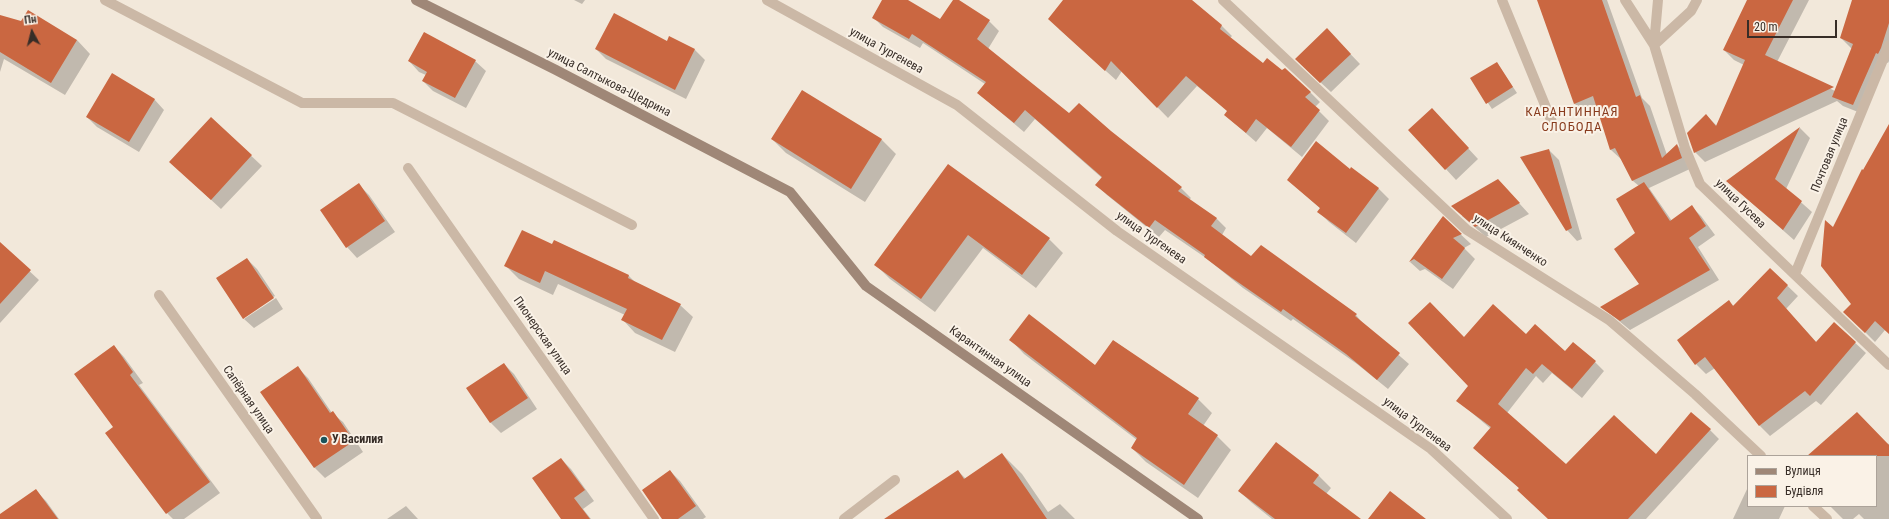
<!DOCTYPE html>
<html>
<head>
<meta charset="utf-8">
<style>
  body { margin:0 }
  #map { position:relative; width:1889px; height:519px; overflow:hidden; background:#f2e8da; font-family:"Roboto Condensed",sans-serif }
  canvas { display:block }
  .legend { position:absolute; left:1747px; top:455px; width:130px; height:52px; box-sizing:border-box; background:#faf2e7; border:1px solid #aca39a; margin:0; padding:5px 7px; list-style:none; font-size:12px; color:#372d27 }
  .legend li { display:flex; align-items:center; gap:8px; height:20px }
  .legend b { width:20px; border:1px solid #aca39a }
  .north { position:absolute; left:12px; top:12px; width:40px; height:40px; -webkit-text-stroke:3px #faf2e7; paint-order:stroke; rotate:353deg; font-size:11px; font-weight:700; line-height:16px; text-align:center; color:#372d27 }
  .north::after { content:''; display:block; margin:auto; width:14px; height:18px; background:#372d27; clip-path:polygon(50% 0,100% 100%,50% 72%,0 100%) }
  .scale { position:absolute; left:1747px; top:20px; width:90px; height:18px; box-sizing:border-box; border:2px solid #372d27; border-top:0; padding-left:5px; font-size:12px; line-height:14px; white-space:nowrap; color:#372d27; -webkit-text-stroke:3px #faf2e7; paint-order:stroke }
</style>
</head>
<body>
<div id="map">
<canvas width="1889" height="519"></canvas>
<ul class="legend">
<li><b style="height:5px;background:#9f8777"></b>Вулиця</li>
<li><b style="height:11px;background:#ca6741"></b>Будівля</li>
</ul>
<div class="north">Пн</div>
<div class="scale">20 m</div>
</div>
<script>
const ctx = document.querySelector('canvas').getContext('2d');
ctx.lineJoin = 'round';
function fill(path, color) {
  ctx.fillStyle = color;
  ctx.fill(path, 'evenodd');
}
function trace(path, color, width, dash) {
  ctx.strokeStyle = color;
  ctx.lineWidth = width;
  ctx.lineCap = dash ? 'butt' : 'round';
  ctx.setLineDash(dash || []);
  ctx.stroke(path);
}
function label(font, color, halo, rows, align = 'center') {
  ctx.font = font + ' "Roboto Condensed",sans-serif';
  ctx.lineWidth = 4;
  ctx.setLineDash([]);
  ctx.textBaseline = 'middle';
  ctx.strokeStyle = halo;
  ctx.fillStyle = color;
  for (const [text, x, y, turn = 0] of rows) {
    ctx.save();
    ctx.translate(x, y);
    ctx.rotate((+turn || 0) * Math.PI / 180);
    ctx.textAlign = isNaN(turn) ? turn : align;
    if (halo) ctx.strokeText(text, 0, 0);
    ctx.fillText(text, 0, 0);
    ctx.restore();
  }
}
fill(new Path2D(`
  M 574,0 L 585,0 L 582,4 Z
  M 883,0 L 906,0 L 941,21 L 955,0 L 958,0 L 989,21 L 999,31 L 988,49 L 1069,115 L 1110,132 L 1181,188 L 1191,198 L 1189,200 L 1216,218 L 1226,228 L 1222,235 L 1252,258 L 1356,315 L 1365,326 L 1409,364 L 1388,389 L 1357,364 L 1293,319 L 1291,321 L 1243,288 L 1206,258 L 1165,230 L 1159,237 L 1107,195 L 1097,185 L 1102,178 L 1035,119 L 1024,132 L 978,93 L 985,84 L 923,43 L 920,48 L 883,27 L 873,17 Z
  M 1064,0 L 1191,0 L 1222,26 L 1232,36 L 1230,38 L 1263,65 L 1310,92 L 1320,102 L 1315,107 L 1329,121 L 1302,157 L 1267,128 L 1256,142 L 1225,115 L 1228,111 L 1197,86 L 1168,118 L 1122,71 L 1116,80 L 1059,29 Z
  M 1538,0 L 1607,0 L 1642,98 L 1650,106 L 1667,155 L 1677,145 L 1687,155 L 1692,168 L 1649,188 L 1672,221 L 1692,207 L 1701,216 L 1715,235 L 1698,247 L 1719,280 L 1630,330 L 1602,307 L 1641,285 L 1637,233 L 1639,186 L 1633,181 L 1622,160 L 1611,150 L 1598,109 L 1585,114 L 1575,104 Z
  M 1748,0 L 1809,0 L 1777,62 L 1835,91 L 1852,49 L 1841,38 L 1853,0 L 1889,0 L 1889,61 L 1888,63 L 1886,62 L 1863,114 L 1843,106 L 1837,101 L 1705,162 L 1695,152 L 1706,115 L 1717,126 L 1744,65 L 1734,60 L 1724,50 Z
  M 0,16 L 77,40 L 90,54 L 65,95 L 4,59 L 0,72 Z
  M 669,38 L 695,50 L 705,60 L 686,99 L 606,59 L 596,49 L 667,42 Z
  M 1337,40 L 1360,64 L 1331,92 L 1306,69 Z
  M 409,61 L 475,61 L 486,71 L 466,108 L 433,91 L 423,81 L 426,75 L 419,72 Z
  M 1497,63 L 1517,93 L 1492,109 L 1472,79 Z
  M 802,91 L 882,140 L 896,154 L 865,202 L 786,153 L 772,139 Z
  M 154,99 L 164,110 L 139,152 L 97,127 L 87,117 Z
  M 211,118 L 262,166 L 221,209 L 181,172 Z
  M 1442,120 L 1478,159 L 1456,180 L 1410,130 Z
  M 1800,128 L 1810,138 L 1786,189 L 1812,212 L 1794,240 L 1727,181 Z
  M 1889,144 L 1889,333 L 1885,330 L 1875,342 L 1845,312 L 1852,304 L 1833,228 L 1863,171 Z
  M 1549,150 L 1559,160 L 1582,239 L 1577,241 L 1567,230 Z
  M 949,166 L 1049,239 L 1063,253 L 1036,288 L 983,248 L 935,312 L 890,279 L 876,265 Z
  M 1351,168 L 1379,189 L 1389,199 L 1356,243 L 1329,222 L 1319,212 L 1321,209 L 1288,180 L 1350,170 Z
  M 359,185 L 369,195 L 395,232 L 357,258 L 347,247 Z
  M 1508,191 L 1529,214 L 1486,237 L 1462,216 Z
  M 1443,218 L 1471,244 L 1464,248 L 1475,259 L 1453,289 L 1425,269 L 1420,271 L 1410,262 Z
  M 555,241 L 629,276 L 635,282 L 680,305 L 693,317 L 675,352 L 635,333 L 623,320 L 625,315 L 558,284 L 553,295 L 519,279 L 506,266 L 552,246 Z
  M 0,244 L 39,280 L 0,323 Z
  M 247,259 L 257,269 L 275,296 L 244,316 L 244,319 L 243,318 Z
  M 1770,269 L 1798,296 L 1786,309 L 1817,343 L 1834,323 L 1866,353 L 1821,405 L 1816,401 L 1770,436 L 1760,426 L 1715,368 L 1706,374 L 1696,364 L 1729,302 L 1734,306 Z
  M 276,298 L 283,309 L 254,328 L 244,319 Z
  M 1526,336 L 1565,353 L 1595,362 L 1604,371 L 1582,398 L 1552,373 L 1543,383 L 1536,376 L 1507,413 L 1566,466 L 1656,456 L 1710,430 L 1719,439 L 1646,519 L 1549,519 L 1520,489 L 1484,457 L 1491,429 L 1458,401 L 1470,386 L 1464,339 Z
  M 1010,339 L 1096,367 L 1114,341 L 1198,399 L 1212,413 L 1203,426 L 1217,436 L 1231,450 L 1198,498 L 1146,462 L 1132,448 L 1137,440 L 1024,354 Z
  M 114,346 L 124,357 L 143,383 L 139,385 L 220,493 L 184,519 L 173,519 L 167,513 L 106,433 L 114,427 Z
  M 504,364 L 514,374 L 537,409 L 501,433 L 491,423 L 468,388 Z
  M 298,368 L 308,378 L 332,413 L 343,422 L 363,452 L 325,478 L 315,468 L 261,392 Z
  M 1835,431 L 1889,444 L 1889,519 L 1864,519 L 1859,514 L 1853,519 L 1843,519 L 1830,506 L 1876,506 L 1876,456 L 1811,456 Z
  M 1276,443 L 1319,476 L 1331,488 L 1326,494 L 1359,519 L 1272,519 L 1252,503 L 1239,491 Z
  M 1002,454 L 1022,474 L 1048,512 L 1060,504 L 1075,519 L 898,519 L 958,471 L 966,479 Z
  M 561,459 L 571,469 L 594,501 L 583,509 L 591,519 L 562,519 Z
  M 670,471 L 680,481 L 706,517 L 703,519 L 663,519 Z
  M 1748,487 L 1748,506 L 1785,506 L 1779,519 L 1733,519 Z
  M 36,491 L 46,501 L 59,519 L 13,519 Z
  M 406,506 L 418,519 L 387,519 Z`), '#0003');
fill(new Path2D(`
  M 882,0 L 908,0 L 940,19 L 953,0 L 959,0 L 990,20 L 977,39 L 1069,113 L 1079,103 L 1111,131 L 1182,187 L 1178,191 L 1217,218 L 1211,226 L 1251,256 L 1261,245 L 1357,314 L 1355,316 L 1400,353 L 1377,380 L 1346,354 L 1283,309 L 1281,312 L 1232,278 L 1204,257 L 1205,255 L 1155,220 L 1149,228 L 1095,185 L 1102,177 L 1025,110 L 1014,123 L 977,93 L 986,82 L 912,34 L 909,39 L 872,18 Z
  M 1063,0 L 1192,0 L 1222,25 L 1220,29 L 1263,63 L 1267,58 L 1282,70 L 1285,68 L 1311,92 L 1305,97 L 1320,110 L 1291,147 L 1256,119 L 1246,133 L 1224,115 L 1227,111 L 1186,76 L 1157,108 L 1111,61 L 1105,71 L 1048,19 Z
  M 1537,0 L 1602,0 L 1636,97 L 1640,95 L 1662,158 L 1677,144 L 1682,158 L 1632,181 L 1615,148 L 1610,150 L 1593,96 L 1574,104 Z
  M 1747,0 L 1793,0 L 1765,55 L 1834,87 L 1694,153 L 1687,133 L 1706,114 L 1716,126 L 1745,60 L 1723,50 Z
  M 1852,0 L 1889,0 L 1889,23 L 1881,48 L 1878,54 L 1876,53 L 1853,105 L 1832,97 L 1853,44 L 1840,38 Z
  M 28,10 L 77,40 L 51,83 L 0,52 L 0,15 L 21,21 Z
  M 614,13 L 667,41 L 669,36 L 695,49 L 675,90 L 595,49 Z
  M 1327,28 L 1351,54 L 1320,83 L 1295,59 Z
  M 424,32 L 476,60 L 455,98 L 422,81 L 427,72 L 408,61 Z
  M 1497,62 L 1513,87 L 1486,104 L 1470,78 Z
  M 112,73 L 155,99 L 129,142 L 86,117 Z
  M 802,90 L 882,139 L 851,189 L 771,139 Z
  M 1432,108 L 1469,148 L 1445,170 L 1408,130 Z
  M 211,117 L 252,155 L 211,200 L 169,162 Z
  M 1889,124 L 1889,334 L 1875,321 L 1865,333 L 1843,312 L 1851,304 L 1821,266 L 1825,220 L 1833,227 L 1862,169 L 1863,170 Z
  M 1800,127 L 1775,179 L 1802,201 L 1783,230 L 1726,181 Z
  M 1316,141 L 1350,169 L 1351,167 L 1379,188 L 1346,233 L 1317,212 L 1320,208 L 1287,180 Z
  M 1549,149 L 1572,228 L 1566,231 L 1520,157 Z
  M 948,164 L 1050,238 L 1022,275 L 968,235 L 921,299 L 874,265 Z
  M 1498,179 L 1520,203 L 1475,227 L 1451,206 Z
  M 1644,182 L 1670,221 L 1692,205 L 1706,226 L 1689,238 L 1710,270 L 1620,321 L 1600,307 L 1639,284 L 1614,249 L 1635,233 L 1616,199 Z
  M 359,183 L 385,221 L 346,248 L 320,210 Z
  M 1443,216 L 1462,234 L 1453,238 L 1465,248 L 1442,279 L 1414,259 L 1409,262 Z
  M 522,230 L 552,244 L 554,240 L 629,275 L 628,278 L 681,304 L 662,340 L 621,320 L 627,309 L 545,271 L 540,283 L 504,266 Z
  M 0,242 L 31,270 L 0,304 Z
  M 247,258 L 274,298 L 243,319 L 216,278 Z
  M 1770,268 L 1788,285 L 1777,298 L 1816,342 L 1834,322 L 1856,342 L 1810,396 L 1805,391 L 1759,426 L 1705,357 L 1695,365 L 1677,340 L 1729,300 L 1733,306 Z
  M 1430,302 L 1464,337 L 1493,304 L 1526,334 L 1535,324 L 1565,351 L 1573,342 L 1596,361 L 1572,389 L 1542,364 L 1533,374 L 1526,368 L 1498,404 L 1566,464 L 1614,415 L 1656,454 L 1691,412 L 1711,429 L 1628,519 L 1548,519 L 1517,490 L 1519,488 L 1473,448 L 1491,427 L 1456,401 L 1468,386 L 1408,323 Z
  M 1029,314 L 1095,365 L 1113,340 L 1199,398 L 1188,414 L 1218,435 L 1184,485 L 1131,448 L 1137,438 L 1009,340 Z
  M 114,345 L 133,372 L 130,375 L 210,482 L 166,514 L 105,433 L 113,427 L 74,374 Z
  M 504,363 L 528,398 L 490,423 L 466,388 Z
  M 298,366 L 330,413 L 333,411 L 354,441 L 314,468 L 260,392 Z
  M 1857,412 L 1889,445 L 1889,456 L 1807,456 Z
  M 1276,442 L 1319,475 L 1313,483 L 1361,519 L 1275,519 L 1238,491 Z
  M 1002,453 L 1047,519 L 884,519 L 958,470 L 964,479 Z
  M 561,458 L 585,490 L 574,498 L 590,519 L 561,519 L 532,478 Z
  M 670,470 L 696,506 L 678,519 L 662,519 L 642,490 Z
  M 36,489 L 58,519 L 0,519 L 0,514 Z
  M 1390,491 L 1426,519 L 1368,519 Z`), '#ca6741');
trace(new Path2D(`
  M 844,519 L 895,480`), '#cbb8a6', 10);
trace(new Path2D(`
  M 105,0 L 302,103 L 393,103 L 632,225
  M 767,0 L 957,105 L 1117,231 L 1431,449 L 1507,519
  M 1223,0 L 1467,230 L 1609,320 L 1695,394 L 1761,456
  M 1502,0 L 1554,127
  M 1625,0 L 1654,45 L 1685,148 L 1700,184 L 1889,365
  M 1654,45 L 1691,11 L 1697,0
  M 1654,45 L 1658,0
  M 408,168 L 654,519
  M 1795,274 L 1889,45
  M 159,295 L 317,519
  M 1813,506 L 1827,519`), '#cbb8a6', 10);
trace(new Path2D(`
  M 416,0 L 556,70 L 790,192 L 866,286 L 1198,519`), '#9f8777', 10);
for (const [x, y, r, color] of [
  [324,440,4,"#1b535a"]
]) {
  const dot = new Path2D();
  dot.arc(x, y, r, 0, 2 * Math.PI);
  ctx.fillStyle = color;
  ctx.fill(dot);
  trace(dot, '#faf2e7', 1.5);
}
label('12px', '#372d27', '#faf2e7', [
  ["улица Тургенева",886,51,29],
  ["улица Салтыкова-Щедрина",609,83,27],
  ["Почтовая улица",1830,155,-68],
  ["улица Гусева",1740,204,44],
  ["улица Тургенева",1151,238,35],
  ["улица Киянченко",1510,241,33],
  ["Пионерская улица",542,336,55],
  ["Карантинная улица",990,357,35],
  ["Сапёрная улица",248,400,55],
  ["улица Тургенева",1417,425,37]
]);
label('bold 12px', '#372d27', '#faf2e7', [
  ["У Василия",332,440]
], 'left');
ctx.letterSpacing = '1px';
label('13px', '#883b1d', '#faf2e7', [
  ["КАРАНТИННАЯ",1572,113],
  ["СЛОБОДА",1572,128]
]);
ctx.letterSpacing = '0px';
</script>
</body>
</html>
